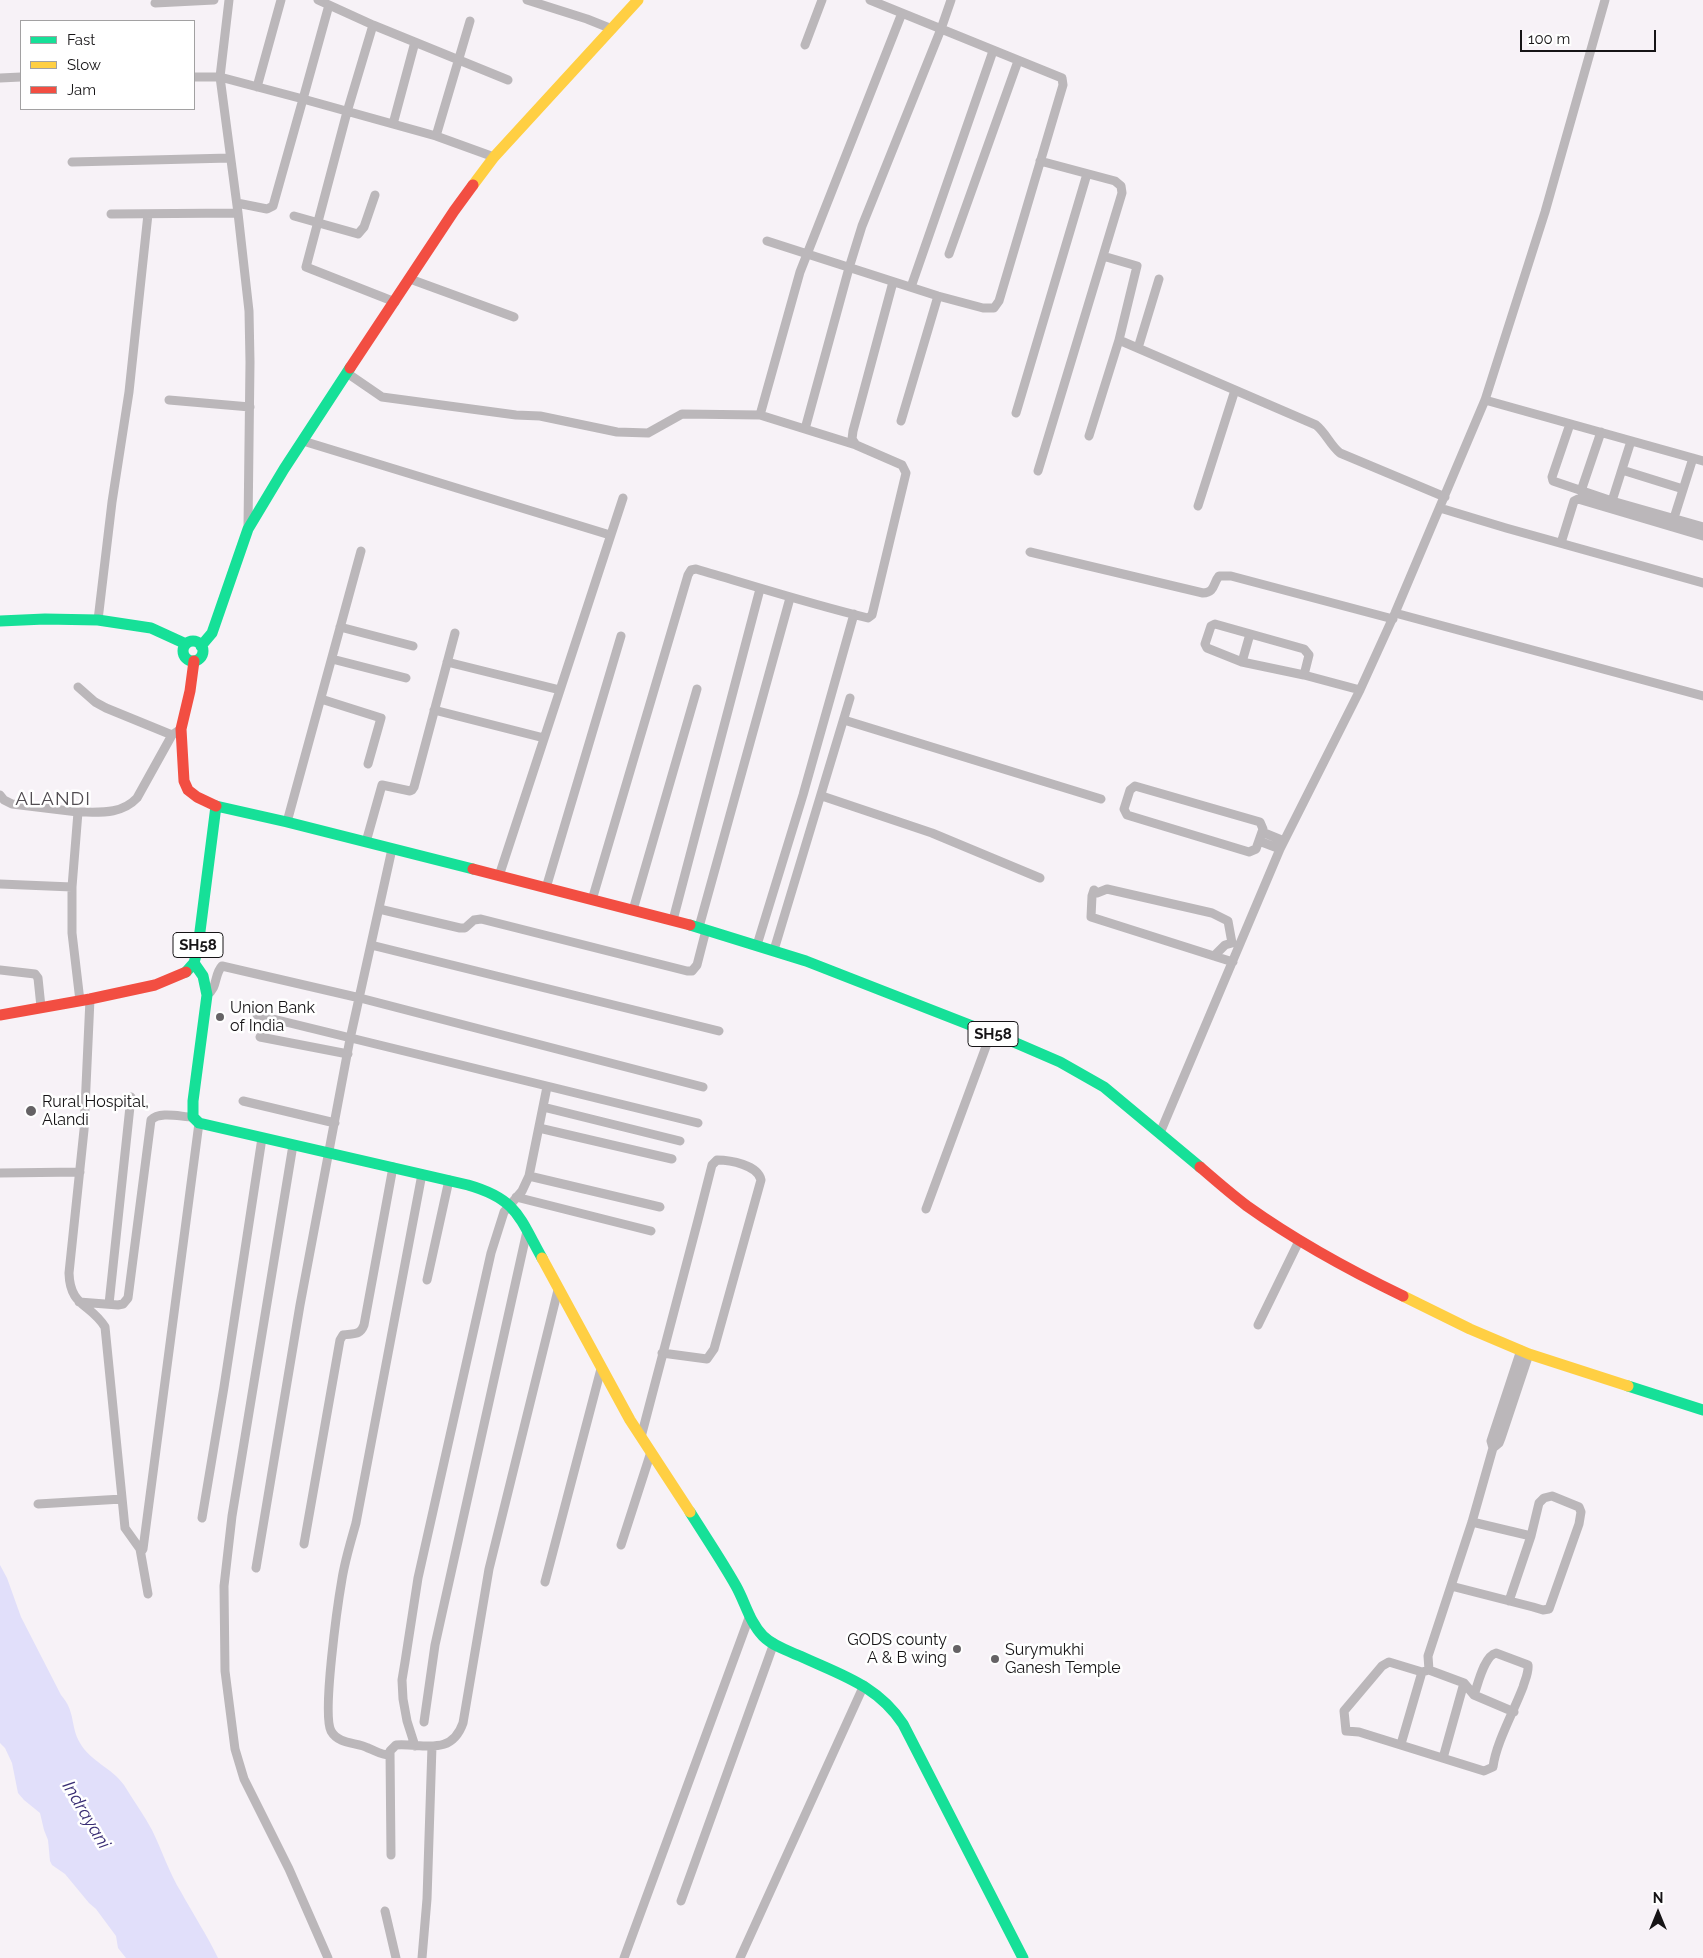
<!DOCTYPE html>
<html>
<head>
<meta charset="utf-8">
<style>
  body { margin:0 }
  #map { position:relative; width:1703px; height:1958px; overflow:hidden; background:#f7f2f7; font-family:Raleway,sans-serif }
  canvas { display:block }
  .legend { position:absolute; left:20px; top:20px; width:175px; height:90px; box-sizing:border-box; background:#fff; border:1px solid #a2a1a2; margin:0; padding:6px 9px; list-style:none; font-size:15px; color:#161416 }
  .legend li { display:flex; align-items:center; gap:10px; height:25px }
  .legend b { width:25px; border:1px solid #a2a1a2 }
  .north { position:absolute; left:1633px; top:1888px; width:50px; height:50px; -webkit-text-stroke:4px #fff; paint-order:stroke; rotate:0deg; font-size:14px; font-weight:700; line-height:20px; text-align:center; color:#161416 }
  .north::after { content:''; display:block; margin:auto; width:18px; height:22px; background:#161416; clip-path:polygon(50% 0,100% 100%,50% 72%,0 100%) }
  .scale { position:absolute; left:1520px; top:30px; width:136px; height:22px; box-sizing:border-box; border:2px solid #161416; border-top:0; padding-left:6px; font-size:15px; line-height:18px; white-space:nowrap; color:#161416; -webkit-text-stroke:4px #fff; paint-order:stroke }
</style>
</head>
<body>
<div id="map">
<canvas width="1703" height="1958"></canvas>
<ul class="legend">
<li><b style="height:6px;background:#16e098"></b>Fast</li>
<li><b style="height:6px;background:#ffcf43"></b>Slow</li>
<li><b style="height:6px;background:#f24e42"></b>Jam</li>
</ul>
<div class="north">N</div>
<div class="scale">100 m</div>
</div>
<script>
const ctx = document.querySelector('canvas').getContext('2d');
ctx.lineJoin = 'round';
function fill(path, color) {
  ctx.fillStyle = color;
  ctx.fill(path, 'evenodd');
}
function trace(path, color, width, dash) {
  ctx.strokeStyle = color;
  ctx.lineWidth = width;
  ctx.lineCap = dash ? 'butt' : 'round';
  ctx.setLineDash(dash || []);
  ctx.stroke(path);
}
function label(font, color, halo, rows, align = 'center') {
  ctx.font = font + ' Raleway,sans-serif';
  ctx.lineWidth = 5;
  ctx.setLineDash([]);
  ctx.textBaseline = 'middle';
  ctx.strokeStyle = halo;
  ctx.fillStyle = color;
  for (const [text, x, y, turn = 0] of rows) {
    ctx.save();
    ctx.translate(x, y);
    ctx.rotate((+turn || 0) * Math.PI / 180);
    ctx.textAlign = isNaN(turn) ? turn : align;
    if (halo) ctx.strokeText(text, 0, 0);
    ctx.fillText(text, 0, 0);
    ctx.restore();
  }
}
fill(new Path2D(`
  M 0,1565 L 7,1578 L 21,1617 L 61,1695 C 76,1712 70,1726 80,1743 C 90,1761 112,1768 124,1785 C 133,1800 144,1815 152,1830 C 162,1850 169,1873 181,1892 C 193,1914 207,1935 218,1958 L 126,1958 L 118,1948 L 116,1936 L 96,1909 L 89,1903 L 65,1874 L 52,1865 L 50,1861 L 48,1840 L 44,1830 L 40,1813 L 24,1800 L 18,1793 L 12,1763 L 5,1748 L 0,1743 Z`), '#e1dffa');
trace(new Path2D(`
  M 229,0 L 220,77 L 238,213 L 249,311 L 250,362 L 248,527
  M 318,0 L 373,25 L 508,80
  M 527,0 L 587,19 L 612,29
  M 155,3 L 214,0
  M 329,5 L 303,99 L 436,136 L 494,157
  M 373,25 L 347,112 L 306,267 L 395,302
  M 805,45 L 822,0
  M 194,77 L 220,77 L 303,99 L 273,206 L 267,209 L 237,203
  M 0,78 L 21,77
  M 257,87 L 281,0
  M 393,124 L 415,42
  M 436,136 L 470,21
  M 72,162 L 230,158
  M 111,214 L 238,213
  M 294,216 L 358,234 L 364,227 L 375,195
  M 767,241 L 938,296 L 983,308 L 994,308 L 999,301 L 1063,85 L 1062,78 L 870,0
  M 949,254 L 1018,61
  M 410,279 L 514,317
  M 911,287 L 993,51
  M 1119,340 L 1316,425 C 1326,433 1330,445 1340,453 L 1445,497
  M 1138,348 L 1159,279
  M 347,373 L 382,397 L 516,415 L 540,416 L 617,432 L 648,433 L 682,414 L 760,415 L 856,445
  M 169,400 L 250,407
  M 1485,400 L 1703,461
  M 1016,413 L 1087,174
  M 760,415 L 800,272 L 902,13
  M 901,421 L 938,296
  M 1570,424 L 1552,477 L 1553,481 L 1612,501 L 1703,527
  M 805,429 L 849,268 L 862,226 L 941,29 L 951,0
  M 1089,436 L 1119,340 L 1137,266 L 1103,256
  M 303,441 L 610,535
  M 1622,470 L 1683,489
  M 1038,471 L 1122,193 L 1121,186 L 1115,181 L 1040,161
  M 1581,491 L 1601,432
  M 1612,501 L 1631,441
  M 1198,506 L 1235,390
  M 1440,508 L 1506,528 L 1703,583
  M 1674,518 L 1693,458
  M 1561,543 L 1574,501 L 1578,499 L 1703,536
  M 1030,552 L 1203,593 C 1215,593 1213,583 1219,576 L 1231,576 L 1393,619
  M 1395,613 L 1703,696
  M 98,620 L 112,502 L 129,392 L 148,214
  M 340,627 L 413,646
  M 332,659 L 406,678
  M 447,662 L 560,690
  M 1242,662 L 1250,634
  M 1304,675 L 1309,655 L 1304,649 L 1215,624 L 1211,626 L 1205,644 L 1207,648 L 1242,662 L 1304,675 L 1360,690
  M 78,687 L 95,702 L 106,708 L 172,735
  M 321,699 L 381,718 L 368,764
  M 434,710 L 544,738
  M 844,720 L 1101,799
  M 1135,786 L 1260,822 L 1263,829 L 1256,849 L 1249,852 L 1127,815 L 1124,809 L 1130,790 Z
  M 0,795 L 4,800 L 12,804 L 78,812 L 72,887 L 72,933 L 80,1001
  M 822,796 L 932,833 L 1040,878
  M 78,812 C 99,812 121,815 137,798 L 172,735 L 181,729
  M 287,822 L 361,551
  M 1262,832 L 1284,841
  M 1259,841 L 1280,849
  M 366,842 L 382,785 L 410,791 L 412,790 L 414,787 L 455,633
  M 499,876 L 623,498
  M 0,884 L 72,887
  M 546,888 L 621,636
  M 592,900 L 688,575 L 691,570 L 696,569 C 754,586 810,604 868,618 L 872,615 L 906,473 L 902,465 L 856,445 L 852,439 L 853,431 L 893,282
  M 379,909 L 460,928 L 465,928 L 474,920 L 481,919 L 687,971 L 692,971 L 697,965 L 706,930
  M 633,910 L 697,689
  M 673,920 L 760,589
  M 699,927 L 790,598
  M 371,945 L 719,1031
  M 757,945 L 803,795 L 854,614
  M 774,950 L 850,698
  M 1214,956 L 1225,945 L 1232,943 L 1228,921 L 1212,913 L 1107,889 L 1097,893 L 1094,890 L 1092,896 L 1091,917 L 1217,957 L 1233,962
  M 0,970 L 35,974 L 38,978 L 41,1007
  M 207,995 C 218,988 214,974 222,966 L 360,998 L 703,1087
  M 90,999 L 84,1130 L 69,1273 C 70,1307 90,1303 105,1327 L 125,1528 L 140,1549 L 148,1594
  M 257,1015 L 698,1123
  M 260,1037 L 348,1054
  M 243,1101 L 335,1123
  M 543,1107 L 680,1141
  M 539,1128 L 672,1159
  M 1160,1133 L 1280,849 L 1360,690 L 1395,613 L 1485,400 L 1545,212 L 1605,0
  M 293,1145 L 232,1516 L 224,1586 L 225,1671 L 235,1749 L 244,1779 L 289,1869 L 328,1958
  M 0,1173 L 80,1172
  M 529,1176 L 660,1207
  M 516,1197 L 651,1231
  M 926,1209 L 991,1033
  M 427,1280 L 449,1180
  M 79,1302 L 118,1305 L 123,1304 L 128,1298 L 151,1120 C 160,1111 181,1117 193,1117
  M 109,1304 L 131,1097
  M 1258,1325 L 1299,1241
  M 1521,1350 L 1491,1441 L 1493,1448 L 1499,1443 L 1501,1438 L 1529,1354
  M 641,1437 C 665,1347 689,1256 712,1165 L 717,1160 C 730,1160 758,1165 761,1180 L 714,1349 L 707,1359 L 662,1353
  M 38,1504 L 122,1499
  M 202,1518 L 224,1387 L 262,1138
  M 1472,1522 L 1531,1536
  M 304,1544 L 340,1340 L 343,1335 C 353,1333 360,1336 364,1325 L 393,1167
  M 621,1545 L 651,1452
  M 141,1552 L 143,1549 L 199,1123
  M 256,1568 L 300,1305 L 350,1039 L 392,849
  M 545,1582 L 601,1369
  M 1451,1586 L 1533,1607 L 1543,1610 L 1549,1609 L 1579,1524 L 1581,1512 L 1579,1507 L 1552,1496 L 1544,1498 L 1539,1503 L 1531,1536 L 1509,1601
  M 1429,1670 L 1428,1656 L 1472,1522 L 1493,1448
  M 1474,1695 C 1478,1684 1484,1656 1496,1653 L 1528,1665 C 1529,1672 1525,1680 1523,1687 C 1514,1711 1496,1743 1493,1767 L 1484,1771 L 1359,1732 L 1346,1731 L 1344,1711 L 1382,1666 L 1389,1662 L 1422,1672 L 1429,1670 L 1464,1683 L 1474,1695 L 1514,1712
  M 424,1722 L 435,1645 L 527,1231
  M 1401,1744 L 1422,1672
  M 415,1746 L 407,1721 L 403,1699 L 402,1680 L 405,1662 L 418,1578 L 491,1253 L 504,1212 L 522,1191 L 529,1176 L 547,1087
  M 390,1755 C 381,1755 376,1751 368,1748 C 357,1742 339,1745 331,1731 C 322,1714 338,1602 342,1579 C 345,1560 351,1541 356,1523 L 422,1174
  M 1443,1758 L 1464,1683
  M 391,1855 L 390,1751 L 396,1745 C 423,1743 451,1757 463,1723 L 489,1569 L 558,1290
  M 681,1901 L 774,1643
  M 385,1911 L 396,1958
  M 422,1958 L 427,1899 L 432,1746
  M 624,1958 L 750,1615
  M 740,1958 L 864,1685`), '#bbb7ba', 9);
trace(new Path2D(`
  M 0,621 L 45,619 L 98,620 L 151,628 L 186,644
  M183 651a10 10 0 1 1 20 0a10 10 0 1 1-20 0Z
  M 201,646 L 212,633 L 248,529 L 284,469 L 350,368
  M 690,925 L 806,961 L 1016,1043 L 1060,1062 L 1104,1087 L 1200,1167
  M 194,963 L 203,976 L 207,995 L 193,1101 L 193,1117 L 199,1123 L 468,1185 C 517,1199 519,1217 542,1258
  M 186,972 L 194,963 L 198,947 L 216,806 L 287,822 L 473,869
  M 1628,1386 L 1703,1410
  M 690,1512 C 705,1536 722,1561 736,1586 C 745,1602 750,1623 763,1636 C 773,1646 788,1651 800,1656 C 841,1675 877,1685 903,1724 L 1023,1958`), '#16e098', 11);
trace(new Path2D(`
  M 473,185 L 494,157 L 638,0
  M 542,1258 L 630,1420 L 690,1512
  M 1403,1296 L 1470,1329 L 1529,1354 L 1628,1386`), '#ffcf43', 11);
trace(new Path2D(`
  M 350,368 L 454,211 L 473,185
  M 194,661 L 190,691 L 181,729 L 184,781 L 188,790 L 197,797 L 216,806
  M 473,869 L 690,925
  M 0,1015 L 90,999 L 155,985 L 186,972
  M 1200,1167 C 1215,1180 1231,1194 1247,1206 C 1296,1241 1349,1270 1403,1296`), '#f24e42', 11);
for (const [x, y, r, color] of [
  [220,1017,5,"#656265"],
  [31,1111,6,"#656265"],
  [957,1649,5,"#656265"],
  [995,1659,5,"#656265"]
]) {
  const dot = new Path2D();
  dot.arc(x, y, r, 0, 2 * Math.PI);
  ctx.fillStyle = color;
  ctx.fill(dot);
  trace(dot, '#fff', 2);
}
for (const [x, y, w] of [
  [198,945,50],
  [993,1034,50]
]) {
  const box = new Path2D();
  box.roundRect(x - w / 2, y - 12.5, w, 25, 4);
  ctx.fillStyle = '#fff';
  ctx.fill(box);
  trace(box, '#161416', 1);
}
label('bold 15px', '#161416', null, [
  ["SH58",198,945],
  ["SH58",993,1034]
]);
label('16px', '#161416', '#fff', [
  ["Union Bank",230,1008],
  ["of India",230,1026],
  ["Rural Hospital,",42,1102],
  ["Alandi",42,1120],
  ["GODS county",947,1640,"right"],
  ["A & B wing",947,1658,"right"],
  ["Surymukhi",1005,1650],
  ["Ganesh Temple",1005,1668]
], 'left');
label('italic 18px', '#3a2e75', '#fff', [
  ["Indrayani",86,1815,59]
]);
ctx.letterSpacing = '1px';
label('19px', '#514c51', '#fff', [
  ["ALANDI",53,799]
]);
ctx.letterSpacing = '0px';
</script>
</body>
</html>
